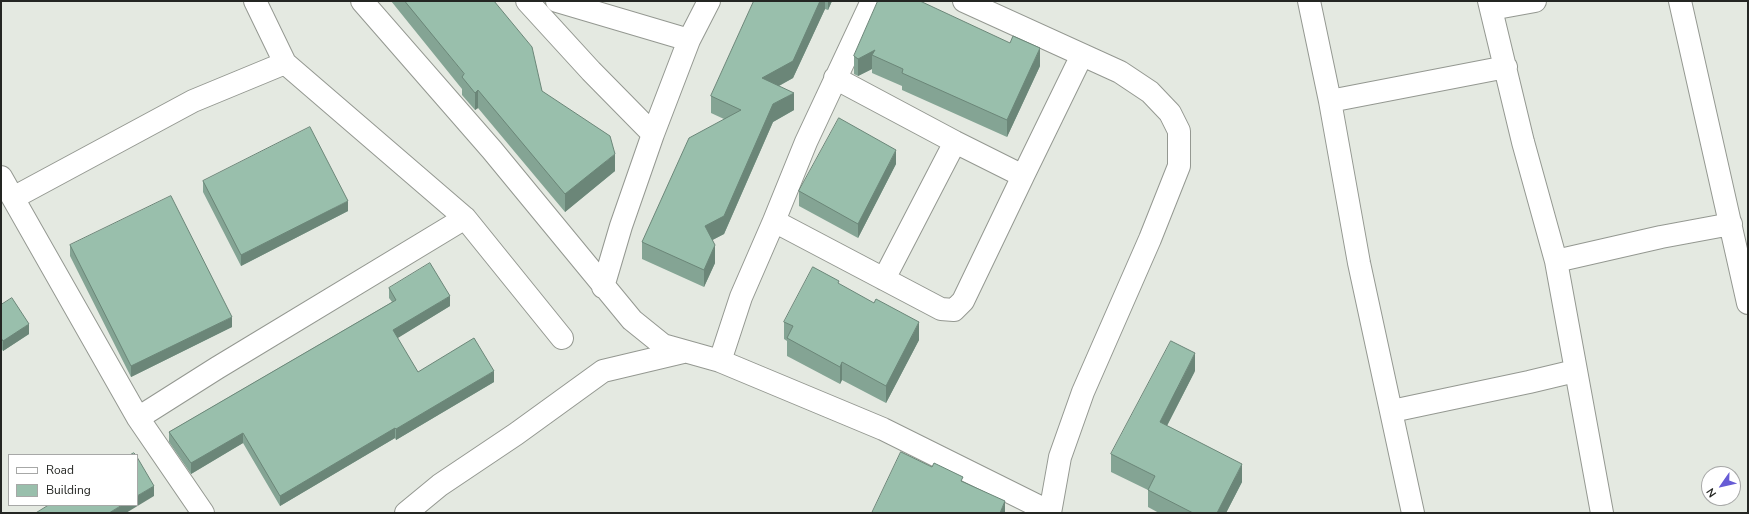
<!DOCTYPE html>
<html>
<head>
<meta charset="utf-8">
<style>
  body { margin:0 }
  #map { position:relative; width:1749px; height:514px; overflow:hidden; background:#e4e9e1; font-family:"Nunito Sans",sans-serif }
  canvas { display:block }
  .frame { position:absolute; inset:0; border:2px solid #242623; pointer-events:none }
  .legend { position:absolute; left:8px; top:454px; width:130px; height:52px; box-sizing:border-box; background:#fff; border:1px solid #a7a8a7; margin:0; padding:5px 7px; list-style:none; font-size:12px; color:#242623 }
  .legend li { display:flex; align-items:center; gap:8px; height:20px }
  .legend b { width:20px; border:1px solid #a7a8a7 }
  .north { position:absolute; left:1701px; top:466px; width:40px; height:40px; box-sizing:border-box; background:#fff; border:1px solid #a7a8a7; border-radius:50%; rotate:236deg; font-size:11px; font-weight:700; line-height:16px; text-align:center; color:#242623 }
  .north::after { content:''; display:block; margin:auto; width:14px; height:18px; background:#675cd5; clip-path:polygon(50% 0,100% 100%,50% 72%,0 100%) }
</style>
</head>
<body>
<div id="map">
<canvas width="1749" height="514"></canvas>
<div class="frame"></div>
<ul class="legend">
<li><b style="height:5px;background:#fff"></b>Road</li>
<li><b style="height:11px;background:#99bfac"></b>Building</li>
</ul>
<div class="north">N</div>
</div>
<script>
const ctx = document.querySelector('canvas').getContext('2d');
ctx.lineJoin = 'round';
function trace(path, color, width, dash) {
  ctx.strokeStyle = color;
  ctx.lineWidth = width;
  ctx.lineCap = dash ? 'butt' : 'round';
  ctx.setLineDash(dash || []);
  ctx.stroke(path);
}
function fill(path, color) {
  ctx.fillStyle = color;
  ctx.fill(path, 'evenodd');
}
const minor = new Path2D(`
  M 255,1 L 285,63 L 465,218 L 562,338
  M 362,1 L 492,150 L 632,320 L 663,345 L 720,361 L 883,429 L 1050,512
  M 527,1 L 591,71 L 653,134 L 621,226 L 603,287
  M 557,1 L 689,40
  M 964,1 L 1120,72 L 1150,92 L 1170,113 L 1179,131 L 1179,166 L 1150,239 L 1083,392 L 1060,457 L 1050,513
  M 1309,1 L 1330,101 L 1359,263 L 1413,513
  M 1489,1 L 1523,142 L 1556,261 L 1602,513
  M 1680,1 L 1748,303
  M 1491,9 L 1535,1
  M 1330,101 L 1506,67
  M 653,134 L 689,40 L 709,1
  M 1023,176 L 1082,55
  M 1,177 L 138,418 L 203,513
  M 13,198 L 193,101 L 285,63
  M 774,221 L 941,309 L 954,310 L 963,301 L 1023,176 L 955,142 L 835,78
  M 1556,261 L 1661,237 L 1731,224
  M 884,279 L 955,142
  M 720,361 L 741,297 L 774,221 L 806,142 L 872,1
  M 1392,411 L 1529,382 L 1575,371
  M 138,418 L 217,368 L 465,218
  M 406,513 L 440,485 L 516,434 L 603,371 L 683,352`);
trace(minor, '#949891', 24);
trace(minor, '#fff', 22);
fill(new Path2D(`
  M 391,1 L 494,1 L 542,91 L 615,171 L 565,212 L 478,108 L 475,110 L 462,95 L 462,89 Z
  M 754,1 L 832,1 L 828,10 L 825,9 L 793,78 L 779,86 L 794,110 L 773,122 L 724,234 L 712,240 L 715,263 L 704,287 L 642,259 L 642,242 L 724,119 L 711,113 L 711,96 Z
  M 878,1 L 1040,66 L 1007,137 L 902,90 L 902,86 L 872,73 L 872,69 L 858,76 L 854,74 L 854,56 Z
  M 896,164 L 858,238 L 799,206 L 799,191 Z
  M 203,181 L 348,211 L 241,266 L 203,192 Z
  M 70,245 L 232,327 L 131,377 L 70,256 Z
  M 839,284 L 919,340 L 886,403 L 842,380 L 840,384 L 787,356 L 787,341 L 784,339 L 784,322 Z
  M 389,288 L 450,306 L 397,338 L 418,372 L 494,382 L 396,440 L 395,438 L 280,506 L 243,443 L 191,474 L 169,442 L 169,432 L 392,302 L 389,298 Z
  M 1,305 L 29,334 L 3,351 L 1,348 Z
  M 1195,371 L 1167,426 L 1242,482 L 1226,513 L 1159,513 L 1148,507 L 1148,490 L 1111,472 L 1111,454 Z`), '#84a494');
fill(new Path2D(`
  M 820,1 L 825,1 L 825,9 L 793,78 L 762,95 L 762,78 Z
  M 828,1 L 832,1 L 828,10 Z
  M 1040,48 L 1040,66 L 1007,137 L 1007,120 Z
  M 875,50 L 872,55 L 872,69 L 858,76 L 858,59 Z
  M 478,90 L 478,108 L 475,110 L 475,93 Z
  M 794,93 L 794,110 L 773,122 L 724,234 L 705,244 L 705,226 L 773,104 Z
  M 896,150 L 896,164 L 858,238 L 858,224 Z
  M 615,154 L 615,171 L 565,212 L 565,194 Z
  M 348,201 L 348,211 L 241,266 L 241,255 Z
  M 715,245 L 715,263 L 704,287 L 704,270 Z
  M 450,296 L 450,306 L 393,341 L 393,330 Z
  M 232,317 L 232,327 L 131,377 L 131,366 Z
  M 919,322 L 919,340 L 886,403 L 886,386 Z
  M 29,324 L 29,334 L 3,351 L 3,341 Z
  M 1195,353 L 1195,371 L 1160,439 L 1160,422 Z
  M 842,362 L 842,380 L 840,384 L 840,367 Z
  M 494,371 L 494,382 L 396,440 L 396,429 Z
  M 395,428 L 395,438 L 280,506 L 280,496 Z
  M 243,433 L 243,443 L 191,474 L 191,463 Z
  M 1242,464 L 1242,482 L 1226,513 L 1217,513 Z
  M 154,486 L 154,496 L 126,513 L 109,513 L 122,505 L 137,505 L 137,496 Z
  M 1005,501 L 1005,513 L 1000,513 Z`), '#6b8678');
const building = new Path2D(`
  M 405,1 L 494,1 L 532,47 L 542,91 L 610,136 L 615,154 L 565,194 L 478,90 L 475,93 L 462,77 L 464,74 Z
  M 754,1 L 820,1 L 793,61 L 762,78 L 794,93 L 773,104 L 724,216 L 705,226 L 715,245 L 704,270 L 642,242 L 689,138 L 741,110 L 711,96 Z
  M 878,1 L 920,1 L 1010,43 L 1013,36 L 1040,48 L 1007,120 L 902,73 L 903,69 L 872,55 L 875,50 L 858,59 L 854,56 Z
  M 839,118 L 896,150 L 858,224 L 799,191 Z
  M 310,127 L 348,201 L 241,255 L 203,181 Z
  M 171,196 L 232,317 L 131,366 L 70,245 Z
  M 430,263 L 450,296 L 393,330 L 418,372 L 474,338 L 494,371 L 396,429 L 395,428 L 280,496 L 243,433 L 191,463 L 169,432 L 396,300 L 389,288 Z
  M 813,267 L 839,281 L 838,283 L 874,303 L 876,299 L 919,322 L 886,386 L 842,362 L 840,367 L 787,338 L 793,326 L 784,322 Z
  M 12,298 L 29,324 L 3,341 L 1,338 L 1,305 Z
  M 1171,341 L 1195,353 L 1160,422 L 1242,464 L 1217,513 L 1193,513 L 1148,490 L 1155,476 L 1111,454 Z
  M 901,452 L 932,467 L 934,463 L 963,477 L 961,481 L 1005,501 L 1000,513 L 872,513 Z
  M 134,453 L 136,455 L 130,455 Z
  M 137,457 L 154,486 L 137,496 Z
  M 49,505 L 122,505 L 109,513 L 36,513 Z`);
fill(building, '#99bfac');
trace(building, '#6b8678', 1);
</script>
</body>
</html>
